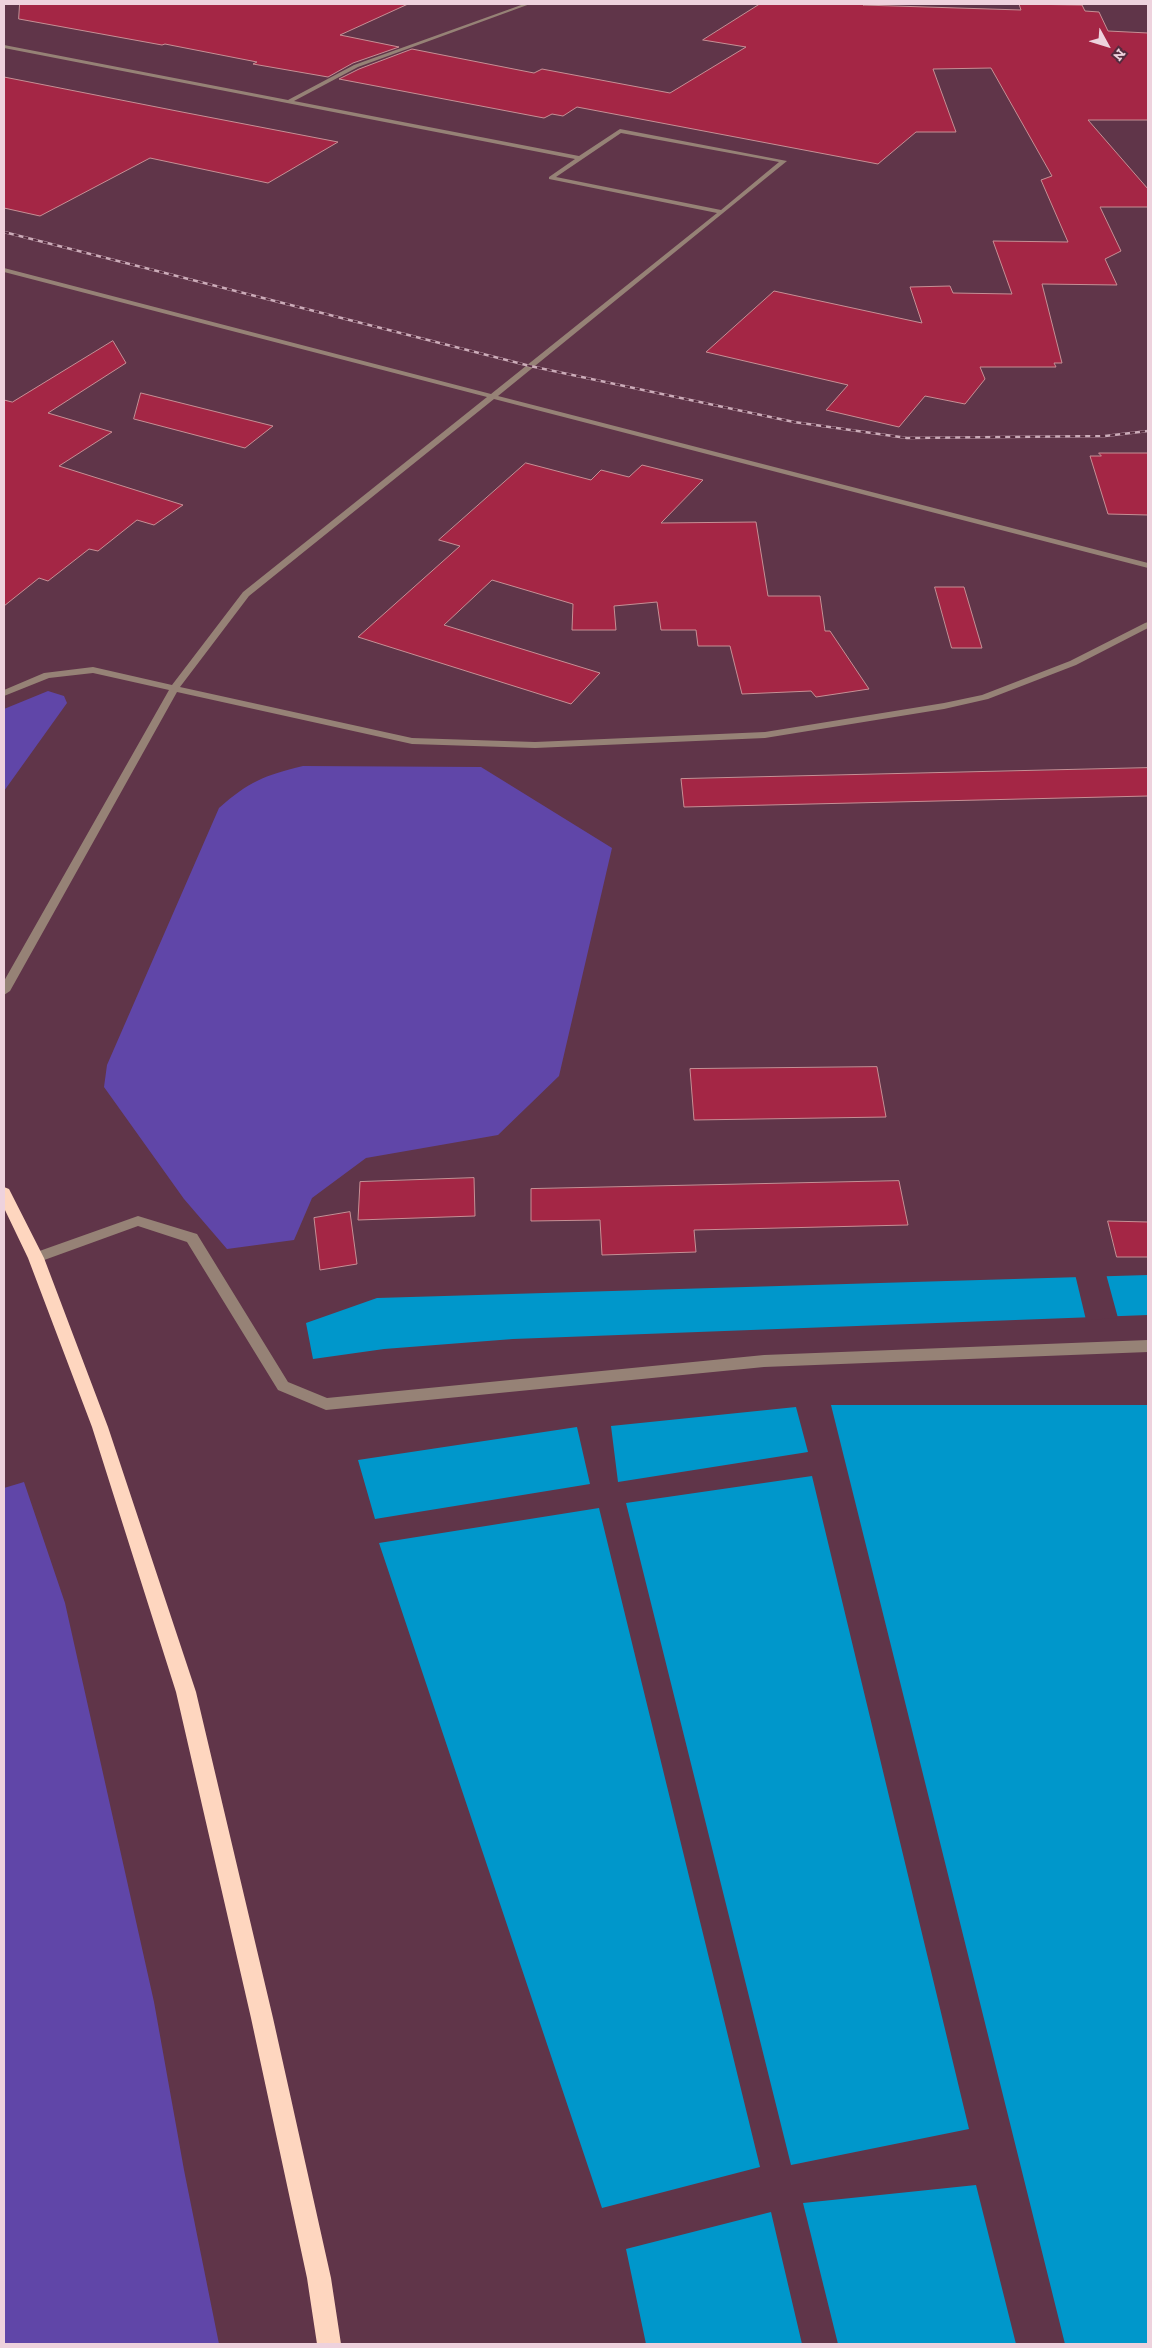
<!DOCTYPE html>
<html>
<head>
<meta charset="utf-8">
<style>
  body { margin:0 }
  #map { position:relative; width:1152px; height:2348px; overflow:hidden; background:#603549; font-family:"Zilla Slab",serif }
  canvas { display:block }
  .frame { position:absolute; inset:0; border:5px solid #eed2dd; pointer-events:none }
  .north { position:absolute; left:1082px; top:20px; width:50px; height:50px; -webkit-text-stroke:4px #552b3e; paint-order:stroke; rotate:129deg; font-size:14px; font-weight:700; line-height:20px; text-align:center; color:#eed2dd }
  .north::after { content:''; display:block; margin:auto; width:18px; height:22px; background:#eed2dd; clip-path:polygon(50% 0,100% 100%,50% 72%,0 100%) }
</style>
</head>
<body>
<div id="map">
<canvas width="1152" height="2348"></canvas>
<div class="frame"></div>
<div class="north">N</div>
</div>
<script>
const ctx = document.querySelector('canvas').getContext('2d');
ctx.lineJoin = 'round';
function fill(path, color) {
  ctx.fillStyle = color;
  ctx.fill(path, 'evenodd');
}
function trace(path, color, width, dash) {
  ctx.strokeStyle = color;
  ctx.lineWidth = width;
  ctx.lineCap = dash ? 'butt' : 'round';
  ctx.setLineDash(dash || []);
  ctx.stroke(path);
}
fill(new Path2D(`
  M 48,691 L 64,696 L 67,703 L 4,791 L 4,709 Z
  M 303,766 L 481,767 L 612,848 L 559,1076 L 498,1135 L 366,1158 L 312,1198 L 294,1240 L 227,1249 L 184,1199 L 104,1087 L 107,1065 L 219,808 C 250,781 263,776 303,766 Z
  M 24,1482 L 65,1603 L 154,2002 L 184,2170 L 219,2344 L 4,2344 L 4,1488 Z`), '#6046a8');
fill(new Path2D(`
  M 1148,1275 L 1148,1315 L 513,1339 L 384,1349 L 313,1359 L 306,1323 L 377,1298 Z
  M 831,1405 L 1148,1405 L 1148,2344 L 1065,2344 Z
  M 796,1407 L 808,1452 L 618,1482 L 611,1426 Z
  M 577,1427 L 590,1484 L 375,1519 L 358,1460 Z
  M 812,1476 L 969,2129 L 791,2165 L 626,1503 Z
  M 599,1508 L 760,2167 L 602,2208 L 379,1543 Z
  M 976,2185 L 1016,2344 L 838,2344 L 803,2203 Z
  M 771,2212 L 802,2344 L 646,2344 L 626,2249 Z`), '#0097cb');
fill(new Path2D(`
  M 1075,1274 L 1106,1274 L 1118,1318 L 1086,1320 Z`), '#603549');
const building = new Path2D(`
  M 20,4 L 408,4 L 340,35 L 399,47 L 353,63 L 328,77 L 253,64 L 257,62 L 165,44 L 162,45 L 19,19 Z
  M 760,4 L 865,4 L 863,5 L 1021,10 L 1019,4 L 1082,5 L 1085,11 L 1099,12 L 1108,31 L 1148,33 L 1148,120 L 1088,120 L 1148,189 L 1148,207 L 1100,207 L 1121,251 L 1105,259 L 1117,285 L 1042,284 L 1062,363 L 1054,363 L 1056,367 L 980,367 L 985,379 L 965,404 L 925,396 L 899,427 L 826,410 L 848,385 L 706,352 L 774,291 L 922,323 L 910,287 L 950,286 L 953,293 L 1012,294 L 993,241 L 1068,242 L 1041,180 L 1052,176 L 991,68 L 933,69 L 956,132 L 916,132 L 878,164 L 577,107 L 563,116 L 552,114 L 544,118 L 339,79 L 359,69 L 412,49 L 534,73 L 542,69 L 670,93 L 746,47 L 703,40 Z
  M 4,77 L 182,112 L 338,142 L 268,183 L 150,158 L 40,216 L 4,208 Z
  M 113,341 L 126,363 L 48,413 L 112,432 L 59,466 L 183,505 L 154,525 L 137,520 L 98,551 L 89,549 L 48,581 L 39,578 L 4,606 L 4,400 L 12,402 Z
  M 141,393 L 273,426 L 245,448 L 134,419 Z
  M 1099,453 L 1148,453 L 1148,515 L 1108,514 L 1090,456 L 1101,456 Z
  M 526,463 L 591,480 L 601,470 L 629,477 L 642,465 L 703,480 L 661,523 L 756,522 L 768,596 L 820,596 L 825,631 L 830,631 L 869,689 L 816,697 L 811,691 L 742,694 L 730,646 L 698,646 L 696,630 L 661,630 L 657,602 L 614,606 L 616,630 L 572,630 L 573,604 L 492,580 L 444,625 L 600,673 L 571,704 L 358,637 L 460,546 L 439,540 Z
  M 935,587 L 964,587 L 982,648 L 952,648 Z
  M 1148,768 L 1148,796 L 684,807 L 681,779 Z
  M 877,1067 L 886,1117 L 694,1120 L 690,1069 Z
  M 474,1178 L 475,1216 L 358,1220 L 360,1182 Z
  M 899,1181 L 908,1225 L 694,1230 L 696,1252 L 602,1255 L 600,1220 L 531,1221 L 531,1189 Z
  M 350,1212 L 357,1264 L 320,1270 L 314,1218 Z
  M 1108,1221 L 1148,1222 L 1148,1257 L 1117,1257 Z`);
fill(building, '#a42645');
trace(building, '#c68f95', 1);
fill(new Path2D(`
  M 524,4 L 530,4 L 358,67 L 294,101 L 579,156 L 620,129 L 787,161 L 498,396 L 1148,563 L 1148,568 L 494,399 L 249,596 L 180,687 L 412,738 L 535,742 L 765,732 L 944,703 L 982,695 L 1070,661 L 1145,623 L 1148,622 L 1148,628 L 1076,665 L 988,699 L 944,709 L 765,738 L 535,748 L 412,744 L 177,692 L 10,991 L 4,995 L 4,981 L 169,690 L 93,673 L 49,678 L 4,696 L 4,690 L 44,673 L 93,667 L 172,685 L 243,592 L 487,397 L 4,272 L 4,268 L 491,394 L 717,213 L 549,179 L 549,177 L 575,159 L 4,48 L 4,45 L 288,100 L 354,65 ZM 621,133 L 779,162 L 721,210 L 556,177 Z
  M 138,1216 L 197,1234 L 288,1382 L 327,1398 L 764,1355 L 1148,1340 L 1148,1352 L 764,1367 L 326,1410 L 278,1390 L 187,1242 L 138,1226 L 36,1263 L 31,1262 L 29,1258 L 31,1254 Z`), '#968276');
fill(new Path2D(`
  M 4,1187 L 9,1189 L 44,1258 L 108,1427 L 196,1692 L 273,2018 L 331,2278 L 341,2344 L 317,2344 L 307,2278 L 251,2018 L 176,1692 L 92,1427 L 28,1258 L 4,1208 Z`), '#fed6bf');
const rail = new Path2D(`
  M 4,232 L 530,366 L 794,422 L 907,438 L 1105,436 L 1148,431`);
trace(rail, '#ccacb9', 2.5);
trace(rail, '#552b3e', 2, [5]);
</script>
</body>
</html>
